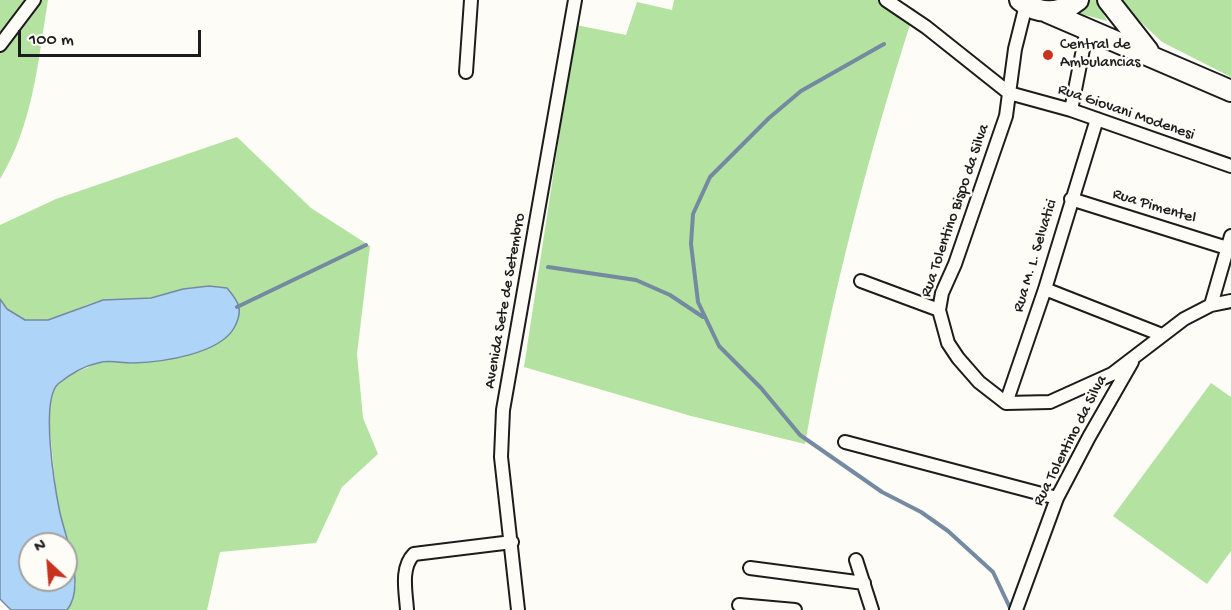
<!DOCTYPE html>
<html>
<head>
<meta charset="utf-8">
<style>
  body { margin:0 }
  #map { position:relative; width:1231px; height:610px; overflow:hidden; background:#fdfcf7; font-family:"Gochi Hand",sans-serif }
  canvas { display:block }
  .north { position:absolute; left:18px; top:532px; width:60px; height:60px; box-sizing:border-box; background:#fdfcf7; border:2px solid #a3a29f; border-radius:50%; rotate:334deg; font-size:16px; font-weight:700; line-height:24px; text-align:center; color:#1c1c1c }
  .north::after { content:''; display:block; margin:auto; width:21px; height:27px; background:#c8321e; clip-path:polygon(50% 0,100% 100%,50% 72%,0 100%) }
  .scale { position:absolute; left:18px; top:30px; width:183px; height:27px; box-sizing:border-box; border:3px solid #1c1c1c; border-top:0; padding-left:8px; font-size:18px; line-height:21px; white-space:nowrap; color:#1c1c1c; -webkit-text-stroke:4px #fdfcf7; paint-order:stroke }
</style>
</head>
<body>
<div id="map">
<canvas width="1231" height="610"></canvas>
<div class="north">N</div>
<div class="scale">100 m</div>
</div>
<script>
const ctx = document.querySelector('canvas').getContext('2d');
ctx.lineJoin = 'round';
function fill(path, color) {
  ctx.fillStyle = color;
  ctx.fill(path, 'evenodd');
}
function trace(path, color, width, dash) {
  ctx.strokeStyle = color;
  ctx.lineWidth = width;
  ctx.lineCap = dash ? 'butt' : 'round';
  ctx.setLineDash(dash || []);
  ctx.stroke(path);
}
function label(font, color, halo, rows, align = 'center') {
  ctx.font = font + ' "Gochi Hand",sans-serif';
  ctx.lineWidth = 5;
  ctx.setLineDash([]);
  ctx.textBaseline = 'middle';
  ctx.strokeStyle = halo;
  ctx.fillStyle = color;
  for (const [text, x, y, turn = 0] of rows) {
    ctx.save();
    ctx.translate(x, y);
    ctx.rotate((+turn || 0) * Math.PI / 180);
    ctx.textAlign = isNaN(turn) ? turn : align;
    if (halo) ctx.strokeText(text, 0, 0);
    ctx.fillText(text, 0, 0);
    ctx.restore();
  }
}
fill(new Path2D(`
  M 0,0 L 48,0 C 38,61 33,125 0,179 Z
  M 674,0 L 892,0 L 915,9 C 869,151 831,297 805,444 L 691,416 L 524,367 L 576,25 L 626,35 L 637,2 L 672,10 Z
  M 1089,0 L 1097,0 L 1107,21 L 1081,14 L 1080,11 Z
  M 1117,0 L 1231,0 L 1231,77 L 1162,42 Z
  M 237,137 L 311,208 L 370,246 L 357,354 L 363,418 L 378,454 L 342,487 L 316,543 L 220,552 L 207,610 L 67,610 L 76,585 L 56,493 L 48,411 L 50,395 L 56,386 L 72,374 L 98,363 L 115,361 L 133,364 L 215,345 L 227,288 C 193,284 180,294 150,298 C 135,300 119,298 104,300 C 78,304 51,328 24,320 C 14,316 6,308 0,299 L 0,225 L 56,199 Z
  M 1211,383 L 1231,397 L 1231,551 L 1207,584 L 1113,516 Z`), '#b4e2a1');
const water = new Path2D(`
  M 209,286 L 227,288 C 239,302 244,310 234,328 C 219,354 163,362 134,363 C 122,364 111,359 98,363 C 84,366 69,375 58,384 C 40,401 55,489 60,513 C 66,539 86,587 67,610 L 11,610 L 0,599 L 0,299 L 7,309 L 25,320 L 48,320 L 103,300 L 151,298 L 183,289 ZM 30,544 L 66,544 L 66,580 L 30,580 Z`);
fill(water, '#aed4f8');
trace(water, '#748aa0', 1.5);
trace(new Path2D(`
  M 884,44 L 801,91 L 769,118 L 710,177 L 693,214 L 691,244 L 698,302 L 719,346 L 761,388 L 800,435 L 882,492 L 921,512 L 948,531 L 993,572 L 1011,610
  M 548,267 L 636,280 L 670,295 L 703,317
  M 237,307 L 366,245`), '#748aa0', 4);
const minor = new Path2D(`
  M 886,0 L 926,27 L 1009,93 L 1071,110 L 1231,166
  M 1026,5 L 1015,49 L 1006,116 L 955,264 L 942,293 L 939,310 L 948,343 L 958,358 L 979,382 L 1006,403 L 1050,402 L 1112,374 L 1184,319 L 1211,305 L 1231,301
  M 0,45 L 34,0
  M 466,72 L 471,0
  M 1071,110 L 1087,29
  M 1071,199 L 1227,248
  M 861,281 L 939,310
  M 1045,289 L 1162,335
  M 1211,305 L 1231,236
  M 1006,403 L 1045,289 L 1097,119
  M 845,442 L 1057,498
  M 856,560 L 872,610
  M 750,568 L 864,583
  M 739,605 L 795,610
  M 407,610 C 406,592 400,568 414,554 L 512,542
  M 518,610 L 501,457 L 503,410 L 575,0
  M 1016,610 L 1057,498 L 1089,437 L 1132,362`);
const primary = new Path2D(`
  M 1020,0 C 1038,15 1060,15 1078,0
  M 1108,0 L 1148,51
  M 1047,12 L 1231,91`);
trace(minor, '#1c1c1c', 16);
trace(primary, '#1c1c1c', 24);
trace(minor, '#fdfcf7', 12);
trace(primary, '#fdfcf7', 20);
for (const [x, y, r, color] of [
  [1048,55,6,"#c8321e"]
]) {
  const dot = new Path2D();
  dot.arc(x, y, r, 0, 2 * Math.PI);
  ctx.fillStyle = color;
  ctx.fill(dot);
  trace(dot, '#fdfcf7', 2);
}
label('16px', '#1c1c1c', '#fdfcf7', [
  ["Central de",1060,46],
  ["Ambulancias",1060,64]
], 'left');
label('16px', '#1c1c1c', '#fdfcf7', [
  ["Rua Giovani Modenesi",1126,113,19],
  ["Rua Pimentel",1154,207,17],
  ["Rua Tolentino Bispo da Silva",956,211,-71],
  ["Rua M. L. Selvatici",1036,256,-73],
  ["Avenida Sete de Setembro",506,301,-80],
  ["Rua Tolentino da Silva",1071,441,-63]
]);
</script>
</body>
</html>
